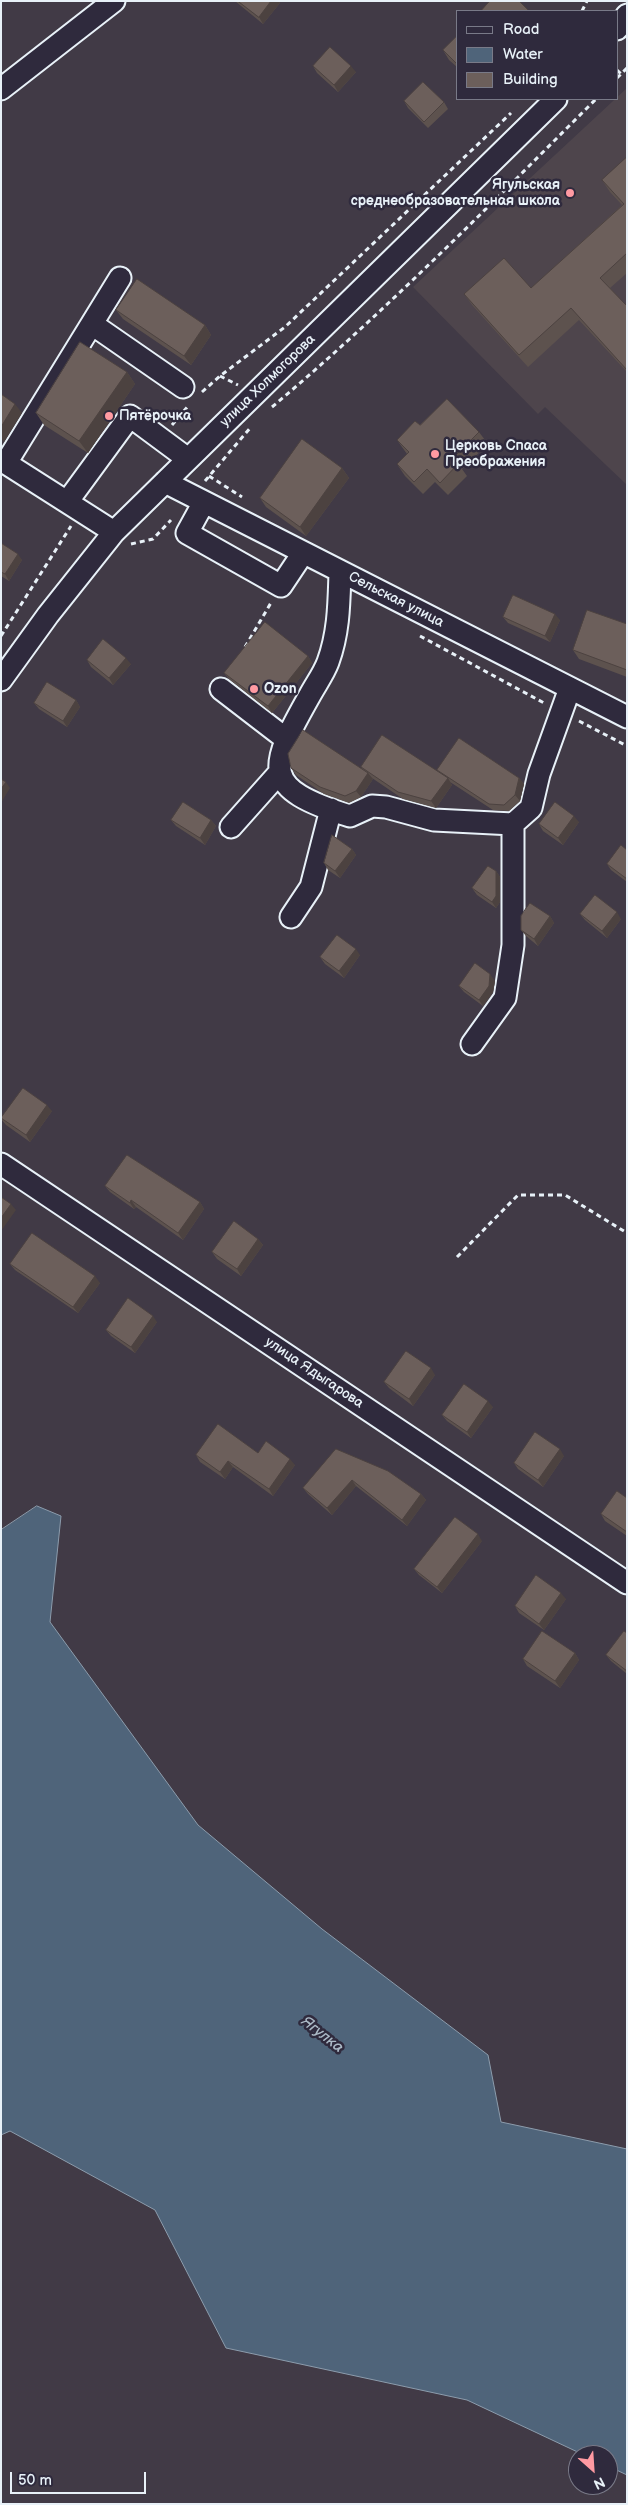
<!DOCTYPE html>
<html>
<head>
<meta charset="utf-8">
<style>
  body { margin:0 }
  #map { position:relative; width:628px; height:2505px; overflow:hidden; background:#413a46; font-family:"Balsamiq Sans",sans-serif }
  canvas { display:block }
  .frame { position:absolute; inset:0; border:2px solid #e8f1f8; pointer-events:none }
  .legend { position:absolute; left:456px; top:10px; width:162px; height:90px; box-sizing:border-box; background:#2f2a3d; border:1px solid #797a88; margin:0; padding:6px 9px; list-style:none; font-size:15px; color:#e8f1f8 }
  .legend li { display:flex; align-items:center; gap:10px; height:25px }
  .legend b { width:25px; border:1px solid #797a88 }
  .north { position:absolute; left:568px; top:2445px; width:50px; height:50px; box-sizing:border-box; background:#2f2a3d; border:1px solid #797a88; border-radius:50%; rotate:154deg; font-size:14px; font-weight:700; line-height:20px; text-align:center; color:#e8f1f8 }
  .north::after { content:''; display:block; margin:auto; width:18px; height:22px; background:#ff9aa2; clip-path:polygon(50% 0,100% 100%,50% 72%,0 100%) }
  .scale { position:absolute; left:10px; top:2472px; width:136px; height:22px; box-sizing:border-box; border:2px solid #e8f1f8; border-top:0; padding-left:6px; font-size:15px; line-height:18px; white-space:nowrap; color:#e8f1f8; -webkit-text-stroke:4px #2f2a3d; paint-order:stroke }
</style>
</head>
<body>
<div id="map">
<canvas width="628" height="2505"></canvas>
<div class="frame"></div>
<ul class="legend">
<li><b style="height:6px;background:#2f2a3d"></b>Road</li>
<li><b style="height:14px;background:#4f647a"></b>Water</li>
<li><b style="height:14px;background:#6c5f5b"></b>Building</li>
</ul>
<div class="north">N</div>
<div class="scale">50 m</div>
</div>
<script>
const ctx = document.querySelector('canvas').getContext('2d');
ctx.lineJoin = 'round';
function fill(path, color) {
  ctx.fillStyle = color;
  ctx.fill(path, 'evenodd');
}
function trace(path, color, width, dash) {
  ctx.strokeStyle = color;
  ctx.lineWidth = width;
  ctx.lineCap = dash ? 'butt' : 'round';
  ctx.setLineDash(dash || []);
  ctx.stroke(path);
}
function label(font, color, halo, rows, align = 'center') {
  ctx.font = font + ' "Balsamiq Sans",sans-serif';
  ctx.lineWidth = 5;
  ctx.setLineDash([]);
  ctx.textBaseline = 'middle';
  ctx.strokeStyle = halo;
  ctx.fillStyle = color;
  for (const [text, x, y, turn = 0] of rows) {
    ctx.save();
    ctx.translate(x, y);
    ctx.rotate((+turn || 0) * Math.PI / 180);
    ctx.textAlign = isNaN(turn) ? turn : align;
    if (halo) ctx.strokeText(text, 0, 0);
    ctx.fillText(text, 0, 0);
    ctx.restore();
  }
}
fill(new Path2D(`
  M 627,88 L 627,485 L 545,407 L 538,414 L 413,287 Z`), '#4e454c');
const water = new Path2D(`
  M 37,1506 L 61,1516 L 50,1622 L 198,1825 L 322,1929 L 488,2055 L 501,2122 L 627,2149 L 627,2475 L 608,2466 L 608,2455 L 584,2455 L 467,2400 L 226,2348 L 155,2210 L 10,2131 L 1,2135 L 1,1530 Z`);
fill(water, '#4f647a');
trace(water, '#8c9cac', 1);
const minor = new Path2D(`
  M 617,29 L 627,15
  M 1,89 L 114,1
  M 92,324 L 183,387
  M 1,460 L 114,532
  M 6,463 L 120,278
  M 165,482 L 627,717
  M 67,502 L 130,416 L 188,459
  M 204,502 L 187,533 L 281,586 L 303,553
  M 340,572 C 339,603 339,632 328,662 C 324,673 316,684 310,695 C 268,769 260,788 350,816 L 372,806 L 386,807 L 434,820 L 513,824 L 531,808 L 539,774 L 570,688
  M 1,680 L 48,615 L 114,532 L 556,99
  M 221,689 L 286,739
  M 231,827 L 280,772
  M 291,917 L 311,887 L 331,809
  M 472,1044 L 505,998 L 513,945 L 513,824
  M 1,1164 L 627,1583`);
trace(minor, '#e8f1f8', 25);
trace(new Path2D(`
  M 582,11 L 587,1
  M 617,70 L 621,74
  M 617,78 L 627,68
  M 220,376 L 238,385
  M 202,392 L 220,376 L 285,327 L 511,113
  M 272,407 C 386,311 491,204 596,99
  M 172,425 L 189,405
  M 209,476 L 242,497
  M 205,481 L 251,427
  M 131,544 L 153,539 L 171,520
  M 1,636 L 71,526
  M 420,636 L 544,703
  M 245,647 L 272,601
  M 579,721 L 627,746
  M 457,1257 L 518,1195 L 565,1195 L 627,1233`), '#e8f1f8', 3, [5, 4]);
trace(minor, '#2f2a3d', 21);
fill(new Path2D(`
  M 235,1 L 279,1 L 280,3 L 263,24 Z
  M 457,36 L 457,67 L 449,60 L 443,50 Z
  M 313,66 L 356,72 L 338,92 L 317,73 Z
  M 404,101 L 444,102 L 448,109 L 428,128 L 408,108 Z
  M 627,157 L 627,273 L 610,288 L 627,306 L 627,372 L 579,320 L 528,367 L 473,306 L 464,294 L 531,288 L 622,205 L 610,192 L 602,180 Z
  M 116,310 L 205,325 L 211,335 L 191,365 L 123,319 Z
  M 127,372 L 135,384 L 88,453 L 44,425 L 36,413 Z
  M 420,425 L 479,432 L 488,444 L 462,469 L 467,476 L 448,495 L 435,482 L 423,494 L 405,476 L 397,464 L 407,454 L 397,440 Z
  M 342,468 L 349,478 L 306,536 L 266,507 L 260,498 Z
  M 1,543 L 22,560 L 9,581 L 1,576 Z
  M 503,617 L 560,620 L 550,642 L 508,623 Z
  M 627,624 L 627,677 L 579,659 L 573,650 Z
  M 308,656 L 312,663 L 272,713 L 229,679 L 224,673 Z
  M 87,660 L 131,664 L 113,685 L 91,667 Z
  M 76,700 L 80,707 L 67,727 L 39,709 L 34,703 Z
  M 291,768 L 361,768 L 439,773 L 437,770 L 519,778 L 524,784 L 520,801 L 509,811 L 493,810 L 450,782 L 452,785 L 436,808 L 403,799 L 372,778 L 373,779 L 361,797 L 349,803 L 324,794 L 296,775 Z
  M 171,820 L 211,820 L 216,826 L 205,845 L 176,826 Z
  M 579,822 L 563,845 L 543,831 L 539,824 Z
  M 352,849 L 356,855 L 340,878 L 328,870 L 324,863 Z
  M 627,850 L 627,882 L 611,870 L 607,864 Z
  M 496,871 L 500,877 L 500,902 L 496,908 L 477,895 L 472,888 Z
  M 580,914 L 621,919 L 607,938 L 585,920 Z
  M 550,916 L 554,923 L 538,946 L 526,936 L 521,930 Z
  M 360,955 L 344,978 L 325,964 L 320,957 Z
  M 495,981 L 493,992 L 483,1006 L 464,992 L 459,986 Z
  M 52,1111 L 30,1142 L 6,1125 L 1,1119 Z
  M 105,1186 L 200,1202 L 204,1209 L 183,1240 L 136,1207 L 134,1209 L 110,1192 Z
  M 258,1239 L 263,1245 L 241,1276 L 217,1259 L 212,1252 Z
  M 10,1264 L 100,1283 L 78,1313 L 15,1270 Z
  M 157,1322 L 135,1353 L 111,1336 L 106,1330 Z
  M 435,1375 L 413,1406 L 389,1388 L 384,1382 Z
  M 493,1407 L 471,1438 L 447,1421 L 442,1415 Z
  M 336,1449 L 421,1494 L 426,1500 L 407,1526 L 356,1486 L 332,1515 L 308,1494 L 303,1488 Z
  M 196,1455 L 295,1465 L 273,1496 L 233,1467 L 225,1479 L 200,1462 Z
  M 564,1456 L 543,1487 L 518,1469 L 514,1463 Z
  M 627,1498 L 627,1536 L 605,1521 L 601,1514 Z
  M 482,1541 L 442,1593 L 419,1575 L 414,1569 Z
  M 566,1599 L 544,1630 L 519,1613 L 515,1606 Z
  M 627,1633 L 627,1674 L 611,1661 L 606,1655 Z
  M 575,1653 L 579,1660 L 560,1688 L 527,1666 L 523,1659 Z`), '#5d524e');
fill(new Path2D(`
  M 271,1 L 279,1 L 280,3 L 263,24 L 259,17 Z
  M 351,66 L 356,72 L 338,92 L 334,85 Z
  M 205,325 L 211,335 L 191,365 L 184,356 Z
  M 127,372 L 135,384 L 88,453 L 79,441 Z
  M 15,404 L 22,413 L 4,442 L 1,438 L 1,427 Z
  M 342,468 L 349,478 L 306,536 L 300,527 Z
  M 18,554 L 22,560 L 9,581 L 5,574 Z
  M 555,614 L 560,620 L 550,642 L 545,636 Z
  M 308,656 L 312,663 L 272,713 L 268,706 Z
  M 126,658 L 131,664 L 113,685 L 109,678 Z
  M 76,700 L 80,707 L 67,727 L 63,721 Z
  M 368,773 L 373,779 L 361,797 L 356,791 Z
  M 448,778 L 452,785 L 436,808 L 431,801 Z
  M 519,778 L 524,784 L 520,801 L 515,795 Z
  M 6,782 L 10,788 L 1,803 L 1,789 Z
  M 574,816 L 579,822 L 563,845 L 558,838 Z
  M 211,820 L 216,826 L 205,845 L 200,838 Z
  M 352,849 L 356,855 L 340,878 L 335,871 Z
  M 496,871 L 500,877 L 500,902 L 496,908 L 492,902 Z
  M 617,912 L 621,919 L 607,938 L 602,931 Z
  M 550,916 L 554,923 L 538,946 L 534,939 Z
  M 356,949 L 360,955 L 344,978 L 339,971 Z
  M 490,974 L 495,981 L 493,992 L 483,1006 L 479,1000 Z
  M 47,1105 L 52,1111 L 30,1142 L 26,1135 Z
  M 131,1200 L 136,1207 L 134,1209 L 130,1203 Z
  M 200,1202 L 204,1209 L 183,1240 L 178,1233 Z
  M 11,1204 L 16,1210 L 1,1231 L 1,1218 Z
  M 258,1239 L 263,1245 L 241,1276 L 237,1269 Z
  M 95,1276 L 100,1283 L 78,1313 L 73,1307 Z
  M 153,1316 L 157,1322 L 135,1353 L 131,1347 Z
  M 431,1368 L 435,1375 L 413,1406 L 409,1399 Z
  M 488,1401 L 493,1407 L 471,1438 L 467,1432 Z
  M 560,1449 L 564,1456 L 543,1487 L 538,1480 Z
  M 290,1459 L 295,1465 L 273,1496 L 269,1489 Z
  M 228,1461 L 233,1467 L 225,1479 L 220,1472 Z
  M 352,1480 L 356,1486 L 332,1515 L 327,1508 Z
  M 421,1494 L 426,1500 L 407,1526 L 402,1520 Z
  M 478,1534 L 482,1541 L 442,1593 L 437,1587 Z
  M 561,1593 L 566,1599 L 544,1630 L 539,1624 Z
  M 575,1653 L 579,1660 L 560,1688 L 555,1681 Z`), '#4c4240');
const building = new Path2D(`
  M 238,1 L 271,1 L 259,17 Z
  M 490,1 L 519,1 L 529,11 L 481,11 Z
  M 457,36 L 457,64 L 443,50 Z
  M 330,47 L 351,66 L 334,85 L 313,66 Z
  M 423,82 L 444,102 L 424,122 L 404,101 Z
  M 627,157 L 627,253 L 600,278 L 627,306 L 627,370 L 571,308 L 519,355 L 464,294 L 504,258 L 531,288 L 624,204 L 602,180 Z
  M 137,279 L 205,325 L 184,356 L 116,310 Z
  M 80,342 L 127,372 L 79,441 L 36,413 Z
  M 1,394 L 15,404 L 1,427 Z
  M 447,399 L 479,432 L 453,458 L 458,464 L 440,483 L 427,469 L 414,482 L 397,464 L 409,452 L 397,440 L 415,421 L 420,425 Z
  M 302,439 L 342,468 L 300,527 L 260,498 Z
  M 1,543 L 18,554 L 5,574 L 1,572 Z
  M 513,595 L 555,614 L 545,636 L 503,617 Z
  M 587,610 L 627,624 L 627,670 L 573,650 Z
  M 265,622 L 308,656 L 268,706 L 224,673 Z
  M 103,639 L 126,658 L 109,678 L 87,660 Z
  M 47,682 L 76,700 L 63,721 L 34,703 Z
  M 303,730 L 368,773 L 356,791 L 345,796 L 320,787 L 291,768 L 288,754 Z
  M 382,735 L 448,778 L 431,801 L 398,792 L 361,767 Z
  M 459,738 L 519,778 L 515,795 L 504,805 L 489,804 L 437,770 Z
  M 1,779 L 6,782 L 1,789 Z
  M 183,802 L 211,820 L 200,838 L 171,820 Z
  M 555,802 L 574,816 L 558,838 L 539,824 Z
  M 332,835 L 352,849 L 335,871 L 324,863 Z
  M 621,845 L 627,850 L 627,879 L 607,864 Z
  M 488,866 L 496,871 L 496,896 L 492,902 L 472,888 Z
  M 595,895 L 617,912 L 602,931 L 580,914 Z
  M 530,903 L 550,916 L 534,939 L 521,930 L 521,916 Z
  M 337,935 L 356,949 L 339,971 L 320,957 Z
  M 475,963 L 490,974 L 489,986 L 479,1000 L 459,986 Z
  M 23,1088 L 47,1105 L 26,1135 L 1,1118 Z
  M 127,1155 L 200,1202 L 178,1233 L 131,1200 L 130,1203 L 105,1186 Z
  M 1,1197 L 11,1204 L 1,1218 Z
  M 234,1221 L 258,1239 L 237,1269 L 212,1252 Z
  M 32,1233 L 95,1276 L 73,1307 L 10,1264 Z
  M 128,1298 L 153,1316 L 131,1347 L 106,1330 Z
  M 406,1351 L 431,1368 L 409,1399 L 384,1382 Z
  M 464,1384 L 488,1401 L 467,1432 L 442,1415 Z
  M 218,1424 L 258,1453 L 266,1441 L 290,1459 L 269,1489 L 228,1461 L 220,1472 L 196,1455 Z
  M 535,1432 L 560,1449 L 538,1480 L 514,1463 Z
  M 336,1449 L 388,1471 L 421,1494 L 402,1520 L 352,1480 L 327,1508 L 303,1488 Z
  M 617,1491 L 627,1498 L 627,1532 L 601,1514 Z
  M 455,1517 L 478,1534 L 437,1587 L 414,1569 Z
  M 536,1575 L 561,1593 L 539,1624 L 515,1606 Z
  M 542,1631 L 575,1653 L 555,1681 L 523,1659 Z
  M 624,1631 L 627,1633 L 627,1671 L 606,1655 Z`);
fill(building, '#6c5f5b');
trace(building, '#4c4240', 1);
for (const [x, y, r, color] of [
  [570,193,5,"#ff9aa2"],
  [109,416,5,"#ff9aa2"],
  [435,454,5,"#ff9aa2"],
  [254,689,5,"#ff9aa2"]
]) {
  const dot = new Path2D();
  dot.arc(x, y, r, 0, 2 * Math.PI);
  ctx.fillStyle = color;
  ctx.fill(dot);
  trace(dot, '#2f2a3d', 2);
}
label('bold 14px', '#e8f1f8', '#2f2a3d', [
  ["Ягульская",560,185,"right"],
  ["среднеобразовательная школа",560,201,"right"],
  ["Пятёрочка",119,416],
  ["Церковь Спаса",445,446],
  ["Преображения",445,462],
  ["Ozon",264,689]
], 'left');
label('14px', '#e8f1f8', '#2f2a3d', [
  ["улица Холмогорова",268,381,-44],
  ["Сельская улица",396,600,27],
  ["улица Ядыгарова",314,1373,34]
]);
label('italic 15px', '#abb9c6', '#2f2a3d', [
  ["Ягулка",322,2035,38]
]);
</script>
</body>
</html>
